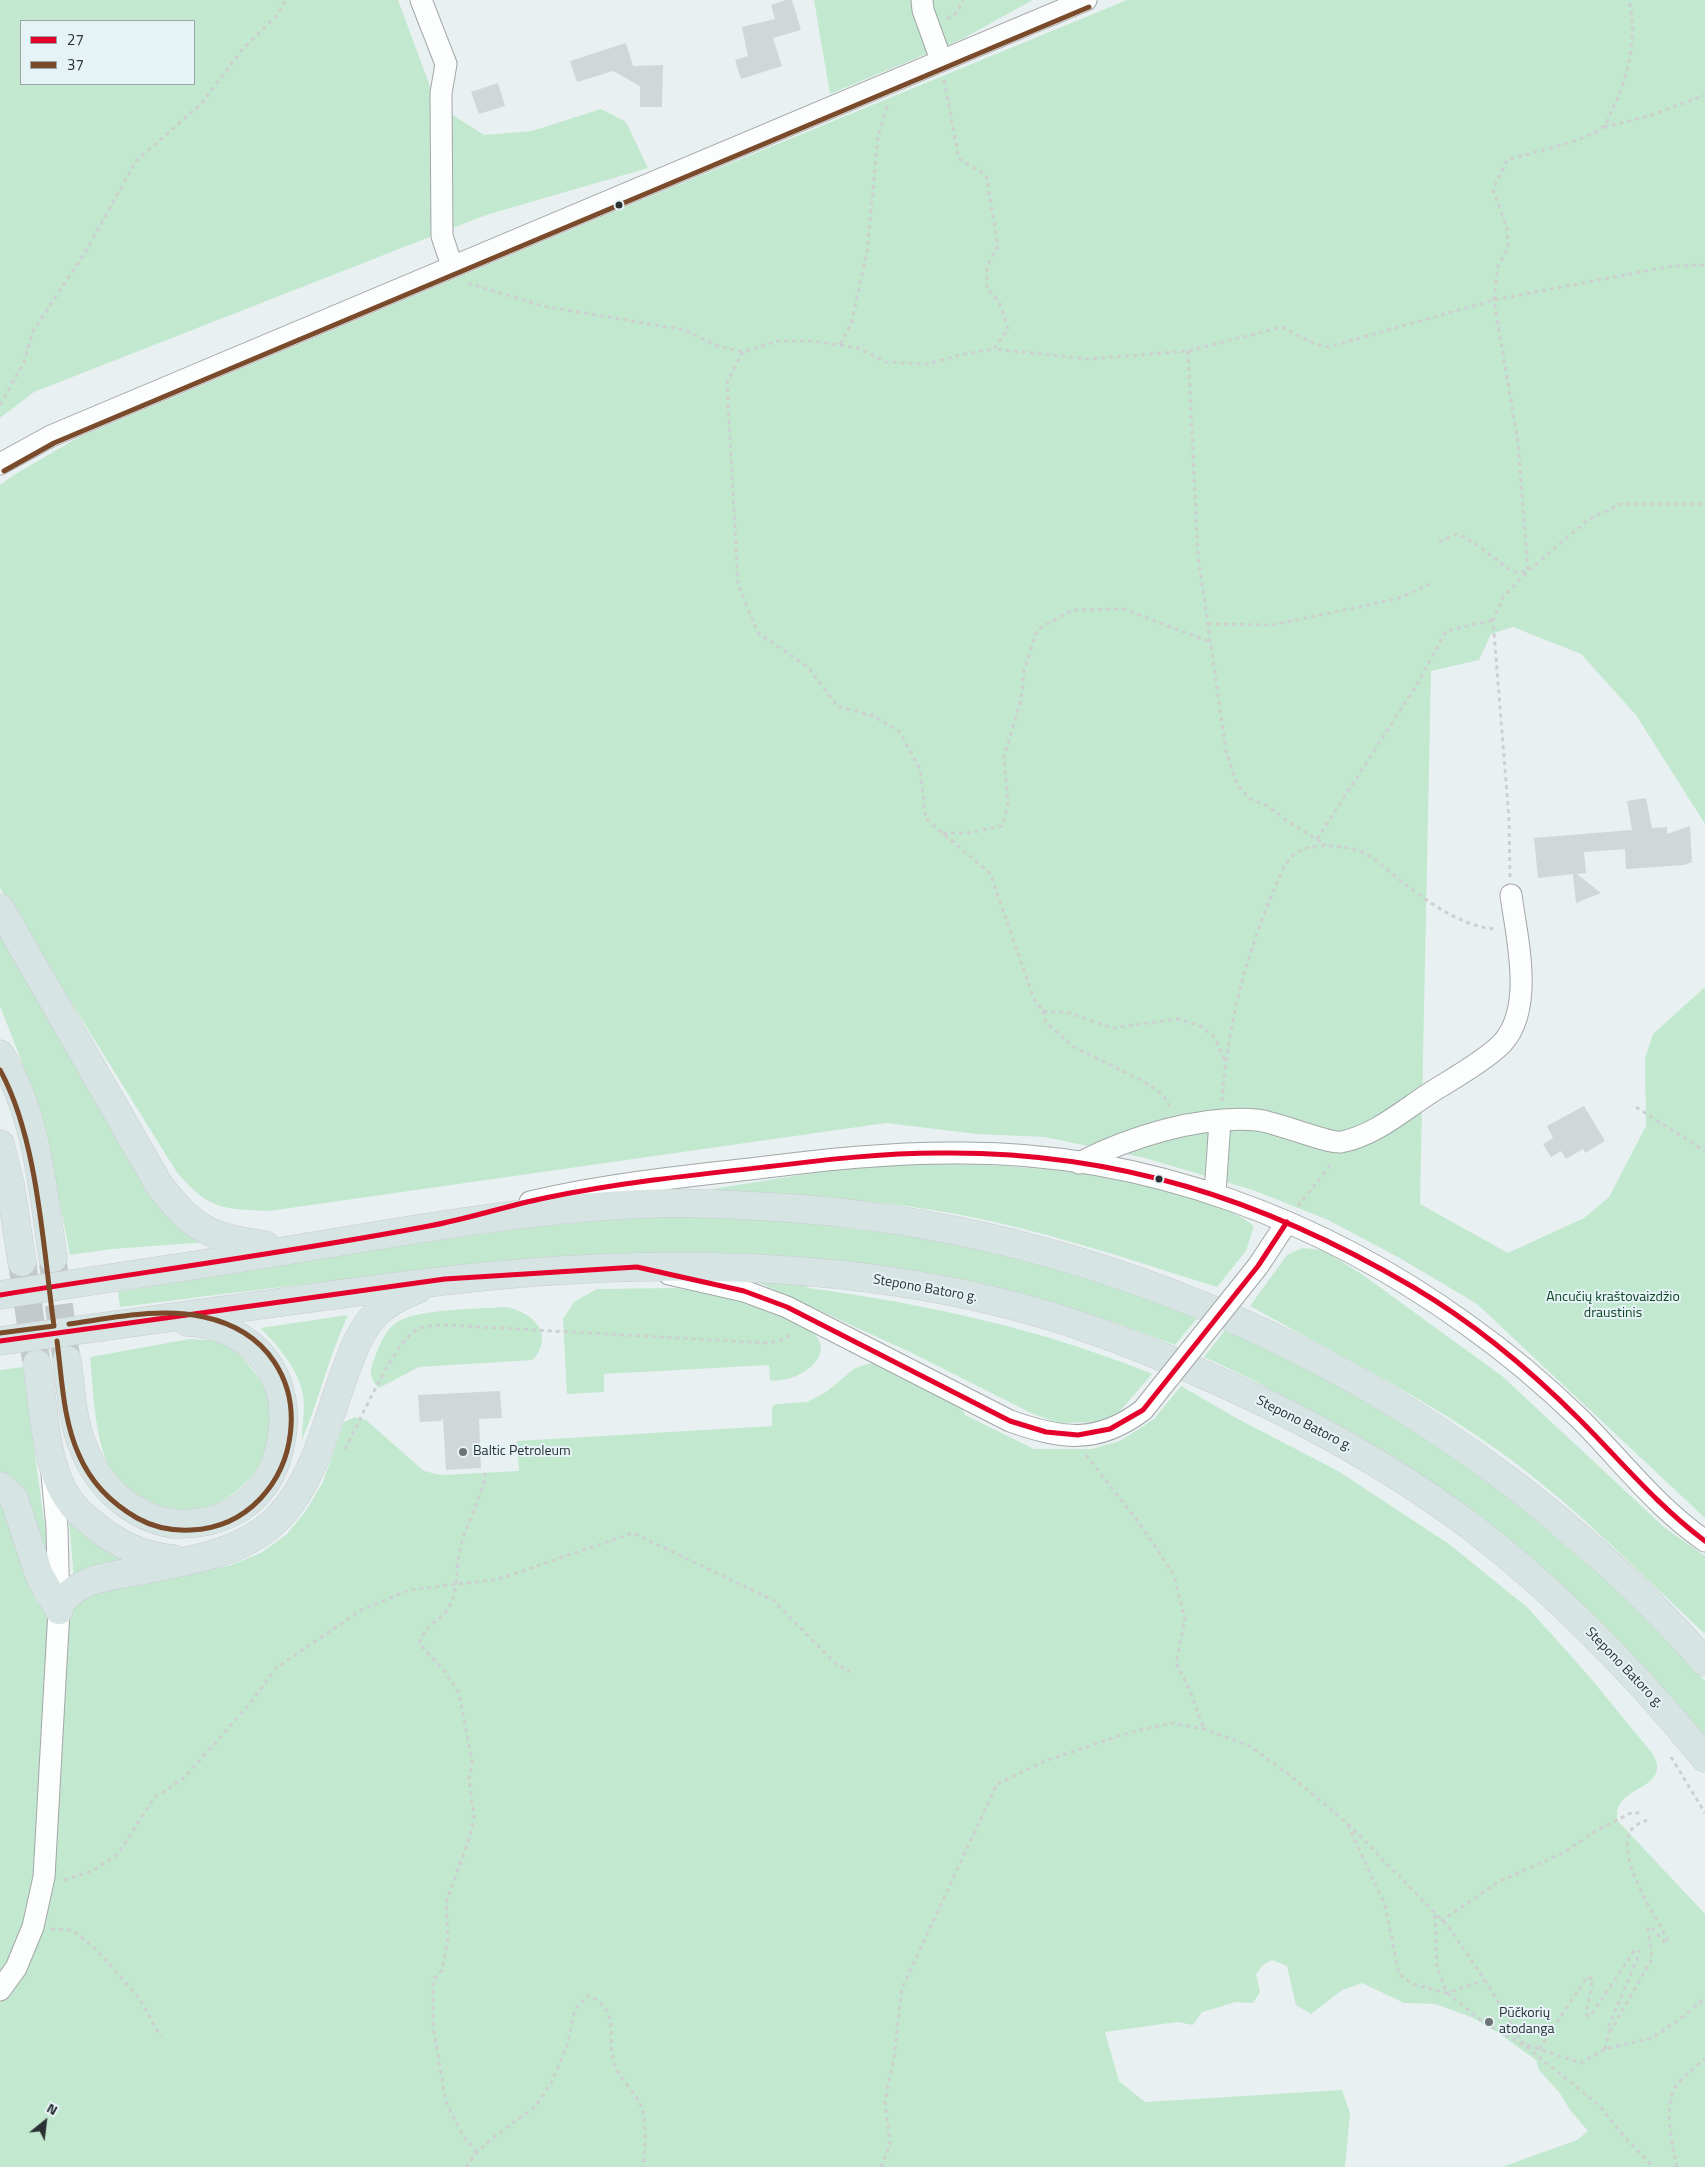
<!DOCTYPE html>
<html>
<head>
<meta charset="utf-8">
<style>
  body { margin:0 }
  #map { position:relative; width:1705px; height:2167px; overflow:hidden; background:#e9f0f2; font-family:"Titillium Web",sans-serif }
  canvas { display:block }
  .legend { position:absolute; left:20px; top:20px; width:175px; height:65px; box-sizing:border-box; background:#e5f2f6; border:1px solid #9ba4a8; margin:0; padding:6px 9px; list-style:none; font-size:15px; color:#2b3032 }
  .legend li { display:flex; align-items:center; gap:10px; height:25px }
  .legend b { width:25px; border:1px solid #9ba4a8 }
  .north { position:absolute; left:20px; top:2097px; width:50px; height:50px; -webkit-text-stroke:4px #e5f2f6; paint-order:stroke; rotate:29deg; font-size:14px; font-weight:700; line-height:20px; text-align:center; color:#2b3032 }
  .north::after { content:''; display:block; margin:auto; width:18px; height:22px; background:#2b3032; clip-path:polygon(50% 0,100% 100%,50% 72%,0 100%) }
</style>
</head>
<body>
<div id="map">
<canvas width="1705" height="2167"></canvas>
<ul class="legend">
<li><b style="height:6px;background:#e4002b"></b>27</li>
<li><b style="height:6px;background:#7a4b2a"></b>37</li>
</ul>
<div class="north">N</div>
</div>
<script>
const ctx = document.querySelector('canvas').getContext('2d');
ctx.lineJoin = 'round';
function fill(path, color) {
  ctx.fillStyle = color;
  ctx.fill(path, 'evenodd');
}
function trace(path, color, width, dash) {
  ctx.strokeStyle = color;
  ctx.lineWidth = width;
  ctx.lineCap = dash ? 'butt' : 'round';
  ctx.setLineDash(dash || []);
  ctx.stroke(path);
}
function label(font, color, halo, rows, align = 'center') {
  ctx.font = font + ' "Titillium Web",sans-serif';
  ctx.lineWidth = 4;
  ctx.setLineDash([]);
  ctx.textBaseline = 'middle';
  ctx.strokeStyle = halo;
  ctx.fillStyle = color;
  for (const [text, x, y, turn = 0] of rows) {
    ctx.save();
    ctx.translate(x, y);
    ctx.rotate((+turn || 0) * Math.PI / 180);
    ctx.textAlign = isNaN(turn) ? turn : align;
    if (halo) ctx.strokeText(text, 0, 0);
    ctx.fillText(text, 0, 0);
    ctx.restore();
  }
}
fill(new Path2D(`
  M 0,0 L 398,0 L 437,105 L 484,135 L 532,131 L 601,109 L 626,122 L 648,168 L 486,215 L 34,392 L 0,418 ZM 21,21 L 194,21 L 194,84 L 21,84 Z
  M 814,0 L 1033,0 L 962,39 L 830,94 Z
  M 1127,0 L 1705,0 L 1705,824 L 1636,715 L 1581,654 L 1513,627 L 1491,634 L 1479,660 L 1431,671 L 1420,1204 L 1508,1253 L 1584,1218 L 1609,1197 L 1646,1126 L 1645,1058 L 1653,1034 L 1705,987 L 1705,1518 L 1477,1304 L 1398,1257 L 1328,1220 L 1253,1190 L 1145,1158 L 1045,1137 L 977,1134 L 886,1123 L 269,1211 C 221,1209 208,1209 176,1171 L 0,888 L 0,485 L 14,475 L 77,438 L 661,192 Z
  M 0,925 L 207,1242 L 112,1249 L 70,1255 L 48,1143 L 26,1073 L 0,1006 Z
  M 917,1163 C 1013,1165 1108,1169 1199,1201 C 1219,1208 1238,1213 1254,1226 L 1246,1251 L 1217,1287 C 1124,1258 1029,1225 932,1210 C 857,1198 782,1194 707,1190 L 837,1169 Z
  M 646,1216 L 755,1217 L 952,1241 L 1043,1262 L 1199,1316 L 1175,1345 C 1142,1333 1108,1319 1074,1309 C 980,1281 882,1264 784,1256 C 681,1248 580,1256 478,1266 C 358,1277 239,1292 120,1307 L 118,1292 L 383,1248 L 526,1228 Z
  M 1302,1248 L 1323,1250 L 1363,1275 L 1502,1376 L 1665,1528 L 1705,1556 L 1705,1634 C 1634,1568 1567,1497 1486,1442 C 1412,1391 1329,1350 1250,1306 L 1287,1255 Z
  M 755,1281 L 804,1283 L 808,1288 C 926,1304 1042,1329 1152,1374 L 1120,1411 L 1100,1422 L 1059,1423 L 1033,1414 L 910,1352 Z
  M 676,1288 C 716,1295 753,1303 790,1320 C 796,1324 805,1326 810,1330 C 842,1355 795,1385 770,1380 L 769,1365 L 604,1374 L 604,1392 L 567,1394 L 563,1319 L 574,1302 L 597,1289 Z
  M 505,1307 C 532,1311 556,1334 533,1360 L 419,1367 L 379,1388 C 368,1377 370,1370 375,1357 C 380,1343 387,1326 401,1320 C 425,1309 477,1309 505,1307 Z
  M 348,1315 C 329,1356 319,1399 302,1440 C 302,1428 304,1416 304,1404 C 303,1375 280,1347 260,1328 Z
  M 1226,1329 L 1336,1384 L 1413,1431 L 1502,1491 L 1645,1614 L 1705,1681 L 1705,1740 L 1361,1439 L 1251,1379 L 1204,1357 Z
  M 190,1339 C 200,1340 215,1339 224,1343 C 235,1348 245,1360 252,1369 C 259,1378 268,1390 271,1402 C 285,1466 216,1532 154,1503 C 139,1496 124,1489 114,1475 C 94,1446 94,1392 90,1357 Z
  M 875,1362 L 961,1407 L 965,1415 L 1034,1449 L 1092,1449 L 1120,1441 L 1154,1419 L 1181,1386 L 1238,1419 L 1338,1471 L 1449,1544 L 1528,1608 L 1588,1675 L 1652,1753 C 1654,1757 1658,1763 1657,1768 C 1655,1792 1611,1789 1618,1821 L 1705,1914 L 1705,2167 L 1502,2167 L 1577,2140 L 1588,2131 L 1570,2110 L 1559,2092 L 1539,2070 L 1536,2060 L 1497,2032 L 1471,2017 L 1435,2004 L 1404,2003 L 1362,1983 L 1342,1990 L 1311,2014 L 1296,2005 L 1287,1966 L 1272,1960 L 1264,1964 L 1256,1974 L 1260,1992 L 1253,2003 L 1236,2002 L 1202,2012 L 1193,2025 L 1177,2022 L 1105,2032 L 1119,2081 L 1145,2102 L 1342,2090 L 1350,2113 L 1345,2167 L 0,2167 L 0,1499 L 17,1519 L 34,1597 L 51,1622 L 66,1616 L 85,1595 L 228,1566 L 261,1553 L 287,1534 L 305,1512 L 322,1484 L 344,1422 L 355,1417 L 366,1420 L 424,1471 L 441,1475 L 519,1471 L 517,1441 L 772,1426 L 772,1407 L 777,1404 L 807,1402 L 826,1392 L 855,1368 Z
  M 23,1367 L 51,1572 L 0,1476 L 0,1370 Z
  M 69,1521 C 85,1539 104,1550 125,1561 L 74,1579 Z`), '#c2e9cf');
fill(new Path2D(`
  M 786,0 L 792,0 L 801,30 L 773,38 L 782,66 L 741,79 L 735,60 L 748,56 L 742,27 L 775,19 L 771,5 Z
  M 626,43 L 633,66 L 663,65 L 662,107 L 640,107 L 640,86 L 613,71 L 577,82 L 570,61 Z
  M 498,83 L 505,106 L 479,114 L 471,92 Z
  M 1646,798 L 1652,828 L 1667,827 L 1667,834 L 1690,826 L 1692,862 L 1684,865 L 1626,869 L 1625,849 L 1584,852 L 1586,873 L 1577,874 L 1601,893 L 1576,903 L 1573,874 L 1538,878 L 1534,838 L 1632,830 L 1627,801 Z
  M 1584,1106 L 1605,1141 L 1585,1153 L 1583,1149 L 1566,1159 L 1561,1151 L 1551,1157 L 1543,1144 L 1553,1138 L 1547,1126 Z
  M 500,1391 L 502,1418 L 479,1419 L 481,1468 L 446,1470 L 443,1418 L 441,1421 L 420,1422 L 418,1395 Z`), '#d1d6d8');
trace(new Path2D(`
  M 22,1262 L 36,1360
  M 53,1263 L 66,1356`), '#c3cacc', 28, [28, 14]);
const street = new Path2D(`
  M 421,0 L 446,64 L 441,93 L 442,236 L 452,266
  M 922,0 L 923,10 L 941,60
  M 0,464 L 51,436 L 1086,0
  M 1079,1163 C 1129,1137 1200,1115 1257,1120 C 1276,1122 1329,1144 1341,1142 C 1373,1136 1400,1113 1427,1095 C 1450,1080 1475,1067 1496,1049 C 1537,1016 1517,940 1511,895
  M 1215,1193 L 1220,1121
  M 530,1202 C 602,1185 677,1177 750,1169 C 821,1160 892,1152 964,1153 C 1146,1153 1323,1220 1469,1326 C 1507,1353 1545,1385 1579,1418 C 1621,1460 1656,1507 1705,1541
  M 1258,1266 L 1287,1222
  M 669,1274 L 744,1291 L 787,1307 L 1010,1421 C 1061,1439 1097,1445 1143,1410
  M 0,1990 L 16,1968 L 33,1927 L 44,1877 L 59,1610 L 57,1528 L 52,1474`);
const primary = new Path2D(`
  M 0,908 L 159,1185 C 194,1230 209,1237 265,1245
  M 0,1054 C 37,1114 43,1189 53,1258
  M 0,1144 L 10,1184 L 22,1262
  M 0,1295 C 101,1279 202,1265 302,1248 C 415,1229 528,1209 642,1204 C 692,1202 741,1205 790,1208 C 1139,1233 1473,1400 1705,1662
  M 0,1341 C 99,1328 198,1314 297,1300 C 411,1284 525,1269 641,1267 C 786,1264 936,1278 1075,1324 C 1140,1346 1203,1373 1265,1403 C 1338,1438 1408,1479 1473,1528 C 1559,1594 1636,1674 1705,1758
  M 67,1360 C 71,1389 72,1422 84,1449 C 99,1487 131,1516 172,1524 C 179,1525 188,1523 195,1523 C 219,1521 245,1509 260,1490 C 270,1478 277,1461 280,1446 C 296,1379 255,1325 187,1322
  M 37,1364 C 44,1407 44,1469 72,1504 C 81,1516 94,1525 106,1534 C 126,1548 149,1557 173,1559
  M 0,1486 L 14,1498 L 39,1575 L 59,1610
  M 59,1604 C 79,1580 103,1577 133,1572 C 182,1562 243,1555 279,1517 C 316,1478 327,1419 346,1370 C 353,1351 361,1329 376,1314 C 387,1303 404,1294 418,1289`);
trace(street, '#a2a7a8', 23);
trace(primary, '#c9cccd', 29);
trace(new Path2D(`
  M 947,19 L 956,13 L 963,0
  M 944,80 L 959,159 L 986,175 L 998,245 L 987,267 L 987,289 L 999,301 L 1008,329 L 994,349 L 1088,359 L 1188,351 L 1282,327 L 1313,343 L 1328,347 L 1494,300 L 1672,266 L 1705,265
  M 1604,127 L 1649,116 L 1705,95
  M 468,283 L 543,306 L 685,330 L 715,345 L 743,352 L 778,341 L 814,341 L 858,348 L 886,362 L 927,364 L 959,355 L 994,349
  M 840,344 L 851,325 L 867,252 L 878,136 L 888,104
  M 1188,351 L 1198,556 L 1226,751 L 1237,784 L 1250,799 L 1268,806 L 1287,821 L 1326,845
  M 743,352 L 727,382 L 738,584 L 758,633 L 808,667 L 837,706 L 873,716 L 899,731 L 920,769 L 926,819 L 990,873 L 1034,999 L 1043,1011 L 1070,1013 L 1112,1028 L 1178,1019 L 1201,1026 L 1215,1038 L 1225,1061
  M 0,405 L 24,362 L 33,331 L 86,251 L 136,161 L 201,104 L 241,51 L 276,16 L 286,0
  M 1439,542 L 1457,534 L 1473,542 L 1513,572 L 1528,571 L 1518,443 L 1494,300 L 1498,266 L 1508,248 L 1507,228 L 1493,190 L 1507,160 C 1532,152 1581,143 1602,128 C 1606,125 1609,117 1611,112 C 1628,79 1638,37 1629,0
  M 1208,624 L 1272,625 L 1397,599 L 1432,583
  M 943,833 L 969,833 L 1002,826 L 1008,805 L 1004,757 L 1021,700 L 1024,671 L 1037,630 L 1072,610 L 1124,609 L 1210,642
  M 1317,839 L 1416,686 L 1446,631 L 1493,620
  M 1510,877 L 1509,819 L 1493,620 L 1503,597 L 1528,571 L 1589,519 L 1621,504 L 1705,504
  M 1043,1011 L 1046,1023 L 1074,1047 L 1145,1082 L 1163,1095 L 1171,1108
  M 1222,1101 C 1227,1029 1245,958 1273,892 C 1279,879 1284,861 1296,853 C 1312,842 1342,845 1359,851 C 1376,858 1388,871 1402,882 C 1428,902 1462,927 1496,929
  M 1636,1107 L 1705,1151
  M 1298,1206 L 1333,1162
  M 345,1449 C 359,1423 395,1340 418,1329 C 425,1325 437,1326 445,1325 L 768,1343 L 784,1339 L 793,1333
  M 1086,1455 L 1140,1524 L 1174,1575 L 1185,1620 L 1176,1663 L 1190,1691 L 1204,1729
  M 1671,1757 L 1705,1813
  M 1348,1825 L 1385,1905 L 1399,1974 L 1412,1984 L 1447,1993 L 1485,1980
  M 64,1880 L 92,1871 L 118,1854 L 154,1798 L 184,1778 L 248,1706 L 276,1668 L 361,1610 L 409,1590 L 499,1579 L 633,1533 L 773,1600 L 836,1664 L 850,1672
  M 1435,1915 L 1437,1967 L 1447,1993 L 1483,2022 L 1524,2045 L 1600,2106 L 1622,2134 L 1653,2167
  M 1441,1921 L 1498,1882 L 1563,1853 L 1597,1830 L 1633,1812 L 1642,1814
  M 51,1929 L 72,1930 L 97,1950 L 139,1998 L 161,2037
  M 1527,2045 L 1581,2063 L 1605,2049 L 1652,2038 L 1684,2016 L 1705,1998
  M 1539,2049 L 1587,1977 L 1593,1979 L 1586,2013 L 1588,2016 L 1591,2015 L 1635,1950 L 1638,1950 L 1640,1952 L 1608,2028 L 1609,2031 L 1611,2030 L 1652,1959 L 1648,1928 L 1651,1927 L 1665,1943 L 1667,1943 L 1667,1939 C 1655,1915 1619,1862 1629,1834 C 1632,1826 1640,1823 1647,1820
  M 1605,2049 L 1609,2031
  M 477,2152 L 463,2136 L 446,2102 L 433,2026 L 433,1980 L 442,1970 L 448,1939 L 446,1903 L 469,1839 L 474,1817 L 469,1779 L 472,1762 L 459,1693 L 446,1673 L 419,1643 C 429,1620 436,1625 448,1609 C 458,1594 456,1570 459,1553 C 464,1527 483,1498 485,1473
  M 466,2167 L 477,2152 L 495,2136 L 535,2107 L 551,2083 L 567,2046 L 575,2009 L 589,1995 C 623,2014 605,2034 614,2063 C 619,2080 637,2092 642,2109 C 646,2121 646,2155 642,2167
  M 881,2167 L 890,2144 L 885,2101 L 894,2057 L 902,1988 L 997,1784 L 1045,1761 L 1131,1732 L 1172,1723 L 1204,1729 L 1250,1746 L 1292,1777 L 1347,1823 L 1447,1925 L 1485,1980 L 1524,2045
  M 1677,2167 C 1672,2146 1663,2106 1676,2086 C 1683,2076 1696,2067 1705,2059`), '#cdd0d1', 3, [4, 4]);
trace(street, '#fcfdfd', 21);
trace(primary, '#d6e4e3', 28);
const streetBridge = new Path2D(`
  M 1143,1410 L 1258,1266`);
trace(streetBridge, '#a2a7a8', 23, []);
trace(streetBridge, '#fcfdfd', 21);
trace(new Path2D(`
  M 0,1295 C 143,1272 287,1253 429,1226 C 468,1219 506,1206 545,1198 C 618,1183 692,1175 765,1167 C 823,1160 881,1153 940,1153 C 1115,1151 1263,1199 1413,1287 C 1474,1323 1529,1369 1579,1419 C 1621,1461 1658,1506 1705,1541
  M 0,1341 L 445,1279 L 637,1267 L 744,1291 L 787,1307 L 1010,1421 L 1046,1432 L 1078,1435 L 1110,1429 L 1143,1410 L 1258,1266 L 1287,1222`), '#e4002b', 5);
trace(new Path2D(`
  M 4,471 L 54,443 L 1089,7
  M 0,1070 C 38,1139 43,1248 54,1326 L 0,1333
  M 57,1341 C 62,1379 63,1420 79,1455 C 91,1483 111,1503 137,1518 C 153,1527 172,1531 191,1530 C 306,1525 337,1346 204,1317 C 161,1307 112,1318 69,1324`), '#7a4b2a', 5);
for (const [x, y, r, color] of [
  [619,205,4.5,"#2b3032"],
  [1159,1179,4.5,"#2b3032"],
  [463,1452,5,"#6e7375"],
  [1489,2022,5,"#6e7375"]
]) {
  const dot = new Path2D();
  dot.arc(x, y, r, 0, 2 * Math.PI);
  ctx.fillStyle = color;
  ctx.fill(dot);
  trace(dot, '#e5f2f6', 2);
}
label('14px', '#2b3032', '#e5f2f6', [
  ["Stepono Batoro g.",925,1289,10],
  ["Stepono Batoro g.",1304,1424,27],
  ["Stepono Batoro g.",1624,1668,46]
]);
label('14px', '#0f4724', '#e5f2f6', [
  ["Ancučių kraštovaizdžio",1613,1298],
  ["draustinis",1613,1314]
]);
label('14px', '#2b3032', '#e5f2f6', [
  ["Baltic Petroleum",473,1452],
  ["Pūčkorių",1499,2014],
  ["atodanga",1499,2030]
], 'left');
</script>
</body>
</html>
